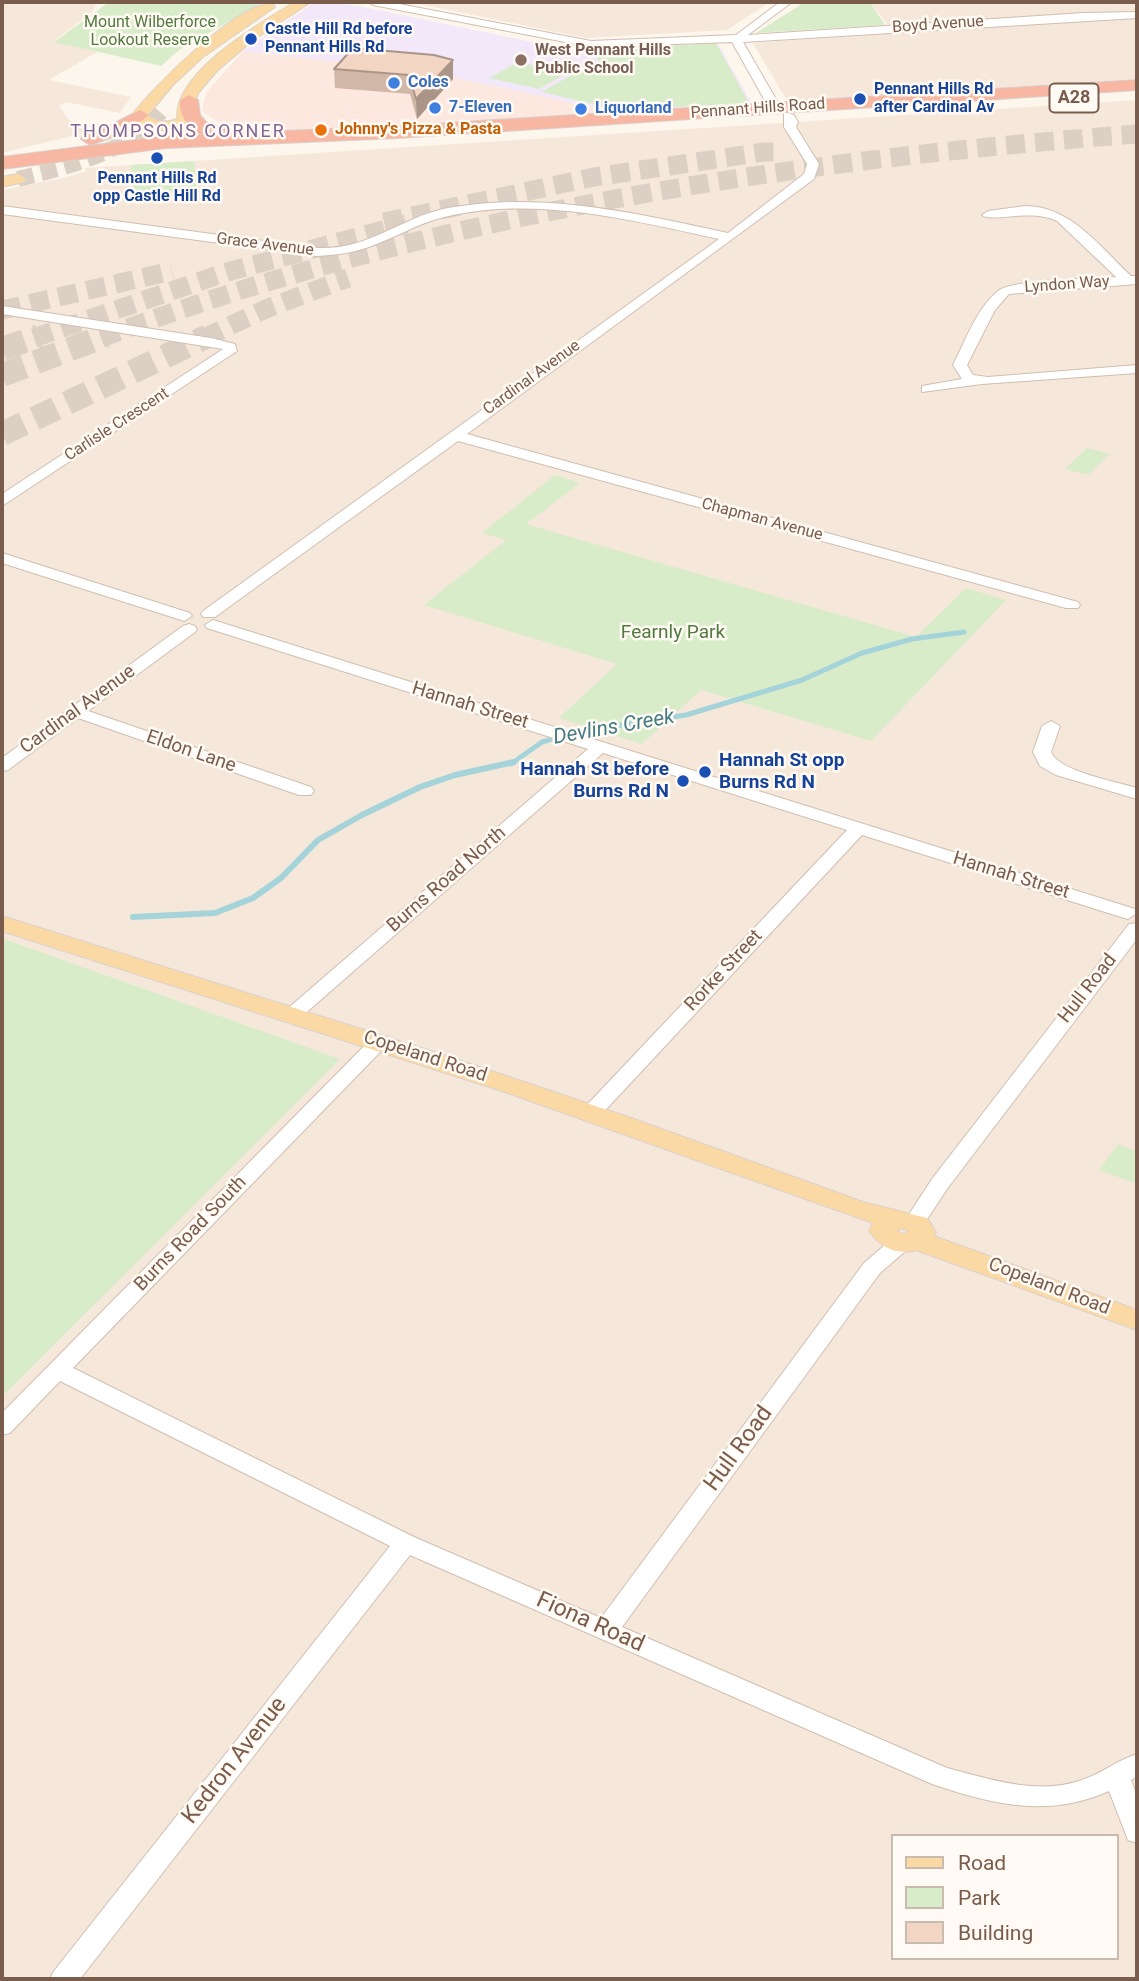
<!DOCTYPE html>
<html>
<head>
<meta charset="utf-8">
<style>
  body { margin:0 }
  #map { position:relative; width:1139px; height:1981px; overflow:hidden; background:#fdf6ec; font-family:Roboto,sans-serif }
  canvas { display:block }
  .frame { position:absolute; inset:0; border:4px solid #7a5c4d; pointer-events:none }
  .legend { position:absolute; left:891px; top:1834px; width:228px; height:126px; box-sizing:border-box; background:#fffaf3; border:2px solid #cabbb1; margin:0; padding:9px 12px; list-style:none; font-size:21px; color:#7a5c4d }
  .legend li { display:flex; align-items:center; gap:14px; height:35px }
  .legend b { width:35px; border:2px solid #cabbb1 }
</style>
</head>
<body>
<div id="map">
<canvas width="1139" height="1981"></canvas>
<div class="frame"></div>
<ul class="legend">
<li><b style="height:9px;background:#fbd9a5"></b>Road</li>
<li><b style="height:19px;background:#d8ecc9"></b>Park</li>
<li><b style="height:19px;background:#f3d5c3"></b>Building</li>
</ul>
</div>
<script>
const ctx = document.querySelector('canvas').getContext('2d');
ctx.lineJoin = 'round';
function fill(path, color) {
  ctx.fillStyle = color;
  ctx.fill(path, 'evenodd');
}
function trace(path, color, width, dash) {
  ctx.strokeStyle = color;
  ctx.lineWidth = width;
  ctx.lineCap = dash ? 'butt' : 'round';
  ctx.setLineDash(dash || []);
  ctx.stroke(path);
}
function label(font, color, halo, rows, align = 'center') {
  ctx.font = font + ' Roboto,sans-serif';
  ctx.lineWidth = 5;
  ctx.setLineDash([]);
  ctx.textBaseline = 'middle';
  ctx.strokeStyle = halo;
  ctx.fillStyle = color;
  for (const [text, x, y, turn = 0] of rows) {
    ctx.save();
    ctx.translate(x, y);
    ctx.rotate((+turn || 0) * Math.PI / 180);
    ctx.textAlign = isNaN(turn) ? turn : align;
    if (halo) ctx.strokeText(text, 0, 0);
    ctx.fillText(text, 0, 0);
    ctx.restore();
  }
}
fill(new Path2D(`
  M 2,2 L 97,2 L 92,12 L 54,41 L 97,52 L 49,80 L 131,97 L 120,113 L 66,102 L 59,106 L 69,120 L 88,132 L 2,153 Z
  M 409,2 L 770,2 L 727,30 L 586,38 Z
  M 870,2 L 1137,2 L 1137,79 L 793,101 L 786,99 L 753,43 L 894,33 Z
  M 1137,100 L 1137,1979 L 2,1979 L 2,1397 L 339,1059 L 2,938 L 2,190 L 64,178 L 86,171 L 85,168 L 131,165 ZM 892,1836 L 1116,1836 L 1116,1958 L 892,1958 Z`), '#f5e8da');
fill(new Path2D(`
  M 243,51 L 432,73 L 617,112 L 283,132 L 241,128 L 216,121 L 202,111 L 206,93 Z`), '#fde8e0');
fill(new Path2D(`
  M 315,2 L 333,2 L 373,9 L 580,52 L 718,44 L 751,102 L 617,112 L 432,73 L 243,51 Z`), '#f3e8fa');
fill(new Path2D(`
  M 109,2 L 263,2 L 179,50 L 161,66 L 54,42 Z
  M 805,2 L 870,2 L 885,25 L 756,33 Z
  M 716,43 L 749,103 L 618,110 L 541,92 L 581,70 L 602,68 L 594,50 Z
  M 518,62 L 567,73 L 539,89 L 489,78 Z
  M 194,161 L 197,190 L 133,193 L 131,165 Z
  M 1087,448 L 1110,454 L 1088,475 L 1065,469 Z
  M 555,475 L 580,483 L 526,524 L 916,637 L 966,588 L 1006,600 L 871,741 L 701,690 L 642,744 L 559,718 L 617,664 L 424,605 L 506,540 L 482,533 Z
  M 2,938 L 340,1059 L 2,1397 Z
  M 1118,1144 L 1137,1151 L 1137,1184 L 1099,1170 Z`), '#d8ecc9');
trace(new Path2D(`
  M 511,764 L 542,742 L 576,732 L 686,715 L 802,680 L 862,653 L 912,639 L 964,632`), '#a5d3da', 5);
trace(new Path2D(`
  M 133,917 L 215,913 L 253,898 L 281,878 L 318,840 L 362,815 L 420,787 L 455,775 L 514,762`), '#a5d3da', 6);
trace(new Path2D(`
  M 18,179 C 70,166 128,153 163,109`), '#dcd0c4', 16, [16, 8]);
trace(new Path2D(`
  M 384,222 L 594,177 L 764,152 L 780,152
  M 2,310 L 172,271
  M 34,338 L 227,272 L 406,224
  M 101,338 C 433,214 785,161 1137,134
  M 204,338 L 266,309 L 348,278`), '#dcd0c4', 19, [19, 10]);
trace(new Path2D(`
  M 2,349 L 39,336
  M 2,375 L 105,336
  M 2,434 L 208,336`), '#dcd0c4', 24, [24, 12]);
const minor = new Path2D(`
  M 368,2 L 389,2 L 591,41 L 736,35 L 780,2 L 792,2 L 748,35 L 1084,13 L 1137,12 L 1137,18 L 743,42 L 781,108 L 775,112 L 769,108 L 732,42 L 591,47 L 373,5 Z
  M 784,112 L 794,115 L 798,122 L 796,127 L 819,164 L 814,179 L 467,434 L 1078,602 L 1080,605 L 1078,608 L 1066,608 L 458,441 L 215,617 L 203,617 L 201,614 L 203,611 L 719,239 C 632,220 533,195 444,217 C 418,223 395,238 369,247 C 352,253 335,255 317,256 L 2,214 L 2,206 L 317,248 C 326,248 335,248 344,246 C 378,240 408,217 443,209 C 537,190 636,213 728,233 L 804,174 L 807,164 L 784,127 Z
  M 1025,206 C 1071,206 1100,247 1131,276 L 1137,276 L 1137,284 L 1009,294 L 995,310 L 967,365 L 973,375 L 988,377 L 1137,365 L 1137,373 L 982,384 L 922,392 L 922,386 L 962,379 L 953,365 C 966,340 976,309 998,291 C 1012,279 1094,279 1116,277 L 1057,221 C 1031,208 992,223 982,215 L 988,211 Z
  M 2,306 L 211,338 L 235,344 L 237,351 L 2,506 L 2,494 L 223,349 L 2,314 Z
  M 2,553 L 190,613 L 192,616 L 184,621 L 178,619 L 2,563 Z
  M 213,620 L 1135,909 L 1137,913 L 1128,919 L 1121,917 L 862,835 L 598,1118 L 584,1118 L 581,1113 L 584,1108 L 847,830 L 603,753 L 300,1018 L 286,1018 L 283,1014 L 286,1010 L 588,749 L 207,628 L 205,625 Z
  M 189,624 L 195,626 L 197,629 L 195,632 L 88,711 L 311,787 L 314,791 L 311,795 L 299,795 L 78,718 L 8,770 L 2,771 L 2,758 L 183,626 Z
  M 1051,721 L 1060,726 L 1051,752 C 1058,771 1117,782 1137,788 L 1137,799 L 1056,775 L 1040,766 L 1033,752 L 1042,726 Z
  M 1137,923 L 1137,939 L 947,1189 L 922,1227 L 908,1227 L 904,1222 L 932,1179 L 1129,924 Z
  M 380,1035 L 387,1037 L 390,1041 L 387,1045 L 73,1368 L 414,1537 L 601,1618 L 864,1263 L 893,1238 L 909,1238 L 912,1243 L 909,1248 L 880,1273 L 622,1627 L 947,1768 C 989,1779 1036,1795 1079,1781 C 1100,1775 1117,1760 1137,1754 L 1137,1777 L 1131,1780 L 1137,1796 L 1137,1843 L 1128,1840 L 1109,1791 C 1049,1818 993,1805 932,1784 L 410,1555 L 80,1979 L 50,1979 L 54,1971 L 390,1546 L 60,1381 L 10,1433 L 2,1435 L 2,1413 L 373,1037 Z`);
const major = new Path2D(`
  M 295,2 L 311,2 L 252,41 L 217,71 L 199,92 L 191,109 L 190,124 L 167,131 L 150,129 L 147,132 L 137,132 L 132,115 C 151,89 240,0 273,4 L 275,7 L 203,57 L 173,85 L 148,115 C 157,123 166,123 177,119 C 174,72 260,23 295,2 Z
  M 18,174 L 26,179 L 24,182 L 2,187 L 2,177 Z
  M 2,916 L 450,1057 L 634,1119 L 863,1202 L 927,1218 L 936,1232 L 934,1236 L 1137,1310 L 1137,1330 L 916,1250 C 897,1256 880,1247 869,1231 L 873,1223 L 505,1092 L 2,931 ZM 900,1228 L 907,1230 L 908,1232 L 904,1234 L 897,1231 Z`);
const highway = new Path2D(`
  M 1137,80 L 1137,90 L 398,138 L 166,148 L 2,169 L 2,157 L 166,136 L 202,135 C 188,127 179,116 180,100 L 189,95 L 198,100 L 200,115 L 206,122 L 235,133 L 398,126 Z
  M 140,110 L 149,115 L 125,133 L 90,145 L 81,139 L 83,135 L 111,125 Z`);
trace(minor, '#d1beb0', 2);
trace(major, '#dad1cd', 2);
trace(highway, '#dad1cd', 2);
fill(minor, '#fff');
fill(major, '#fbd9a5');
fill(highway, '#f7b7a3');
fill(new Path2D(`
  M 334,69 L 453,79 L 417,119 L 410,94 L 335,88 Z`), '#d1b7a8');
fill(new Path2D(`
  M 453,60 L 453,79 L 417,119 L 416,99 Z`), '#aa9588');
const building = new Path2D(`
  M 353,48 L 434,55 L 453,60 L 416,99 L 409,75 L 334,69 Z`);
fill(building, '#f3d5c3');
trace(building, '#aa9588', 2);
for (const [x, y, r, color] of [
  [251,39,7,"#1a4fb4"],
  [521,60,7,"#8d6e63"],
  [394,83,7,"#3f7fe0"],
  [860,99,7,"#1a4fb4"],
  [435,108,7,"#3f7fe0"],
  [581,109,7,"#3f7fe0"],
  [321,130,7,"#e8710a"],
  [157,158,7,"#1a4fb4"],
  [705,772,7,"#1a4fb4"],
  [683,781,7,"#1a4fb4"]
]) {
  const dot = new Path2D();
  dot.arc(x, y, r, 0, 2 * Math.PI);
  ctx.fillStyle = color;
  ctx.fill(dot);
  trace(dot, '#fffaf3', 2.5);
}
label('16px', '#537a41', '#fffaf3', [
  ["Mount Wilberforce",150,23],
  ["Lookout Reserve",150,41]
]);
label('16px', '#7a5c4d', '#fffaf3', [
  ["Boyd Avenue",938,25,-4],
  ["Pennant Hills Road",758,109,-4],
  ["Grace Avenue",265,245,7],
  ["Lyndon Way",1067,285,-4],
  ["Cardinal Avenue",532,378,-36],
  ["Carlisle Crescent",117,425,-33],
  ["Chapman Avenue",762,520,15]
]);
label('bold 16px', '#164399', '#fffaf3', [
  ["Castle Hill Rd before",265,30],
  ["Pennant Hills Rd",265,48],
  ["Pennant Hills Rd",874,90],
  ["after Cardinal Av",874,108],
  ["Pennant Hills Rd",157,179,"center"],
  ["opp Castle Hill Rd",157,197,"center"]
], 'left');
label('bold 16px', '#785e54', '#fffaf3', [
  ["West Pennant Hills",535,51],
  ["Public School",535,69]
], 'left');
label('bold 16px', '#366cbe', '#fffaf3', [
  ["Coles",408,83],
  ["7-Eleven",449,108],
  ["Liquorland",595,109]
], 'left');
label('bold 16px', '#c56008', '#fffaf3', [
  ["Johnny's Pizza & Pasta",335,130]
], 'left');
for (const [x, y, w] of [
  [1074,98,49]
]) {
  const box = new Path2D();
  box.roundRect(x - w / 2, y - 14.5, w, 29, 5);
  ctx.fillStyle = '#fffaf3';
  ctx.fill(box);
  trace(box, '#7a5c4d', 2);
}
label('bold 18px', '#7a5c4d', null, [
  ["A28",1074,98]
]);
ctx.letterSpacing = '2px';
label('18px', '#846695', '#fffaf3', [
  ["THOMPSONS CORNER",178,132]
]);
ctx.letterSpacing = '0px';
label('19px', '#537a41', '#fffaf3', [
  ["Fearnly Park",673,633]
]);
label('19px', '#7a5c4d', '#fffaf3', [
  ["Hannah Street",470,706,17],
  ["Cardinal Avenue",78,710,-36],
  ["Eldon Lane",191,752,19],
  ["Hannah Street",1011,876,17],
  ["Burns Road North",447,880,-41],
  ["Rorke Street",724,971,-47],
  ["Hull Road",1088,989,-52],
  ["Copeland Road",425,1057,18],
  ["Burns Road South",191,1234,-46],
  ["Copeland Road",1049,1287,21]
]);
label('bold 19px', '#164399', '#fffaf3', [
  ["Hannah St opp",719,761],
  ["Burns Rd N",719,783],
  ["Hannah St before",669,770,"right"],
  ["Burns Rd N",669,792,"right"]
], 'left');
label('italic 21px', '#437c86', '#fffaf3', [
  ["Devlins Creek",614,728,-10]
]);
label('23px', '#7a5c4d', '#fffaf3', [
  ["Hull Road",739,1449,-54],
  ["Fiona Road",590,1623,24],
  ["Kedron Avenue",235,1761,-52]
]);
</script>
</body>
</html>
